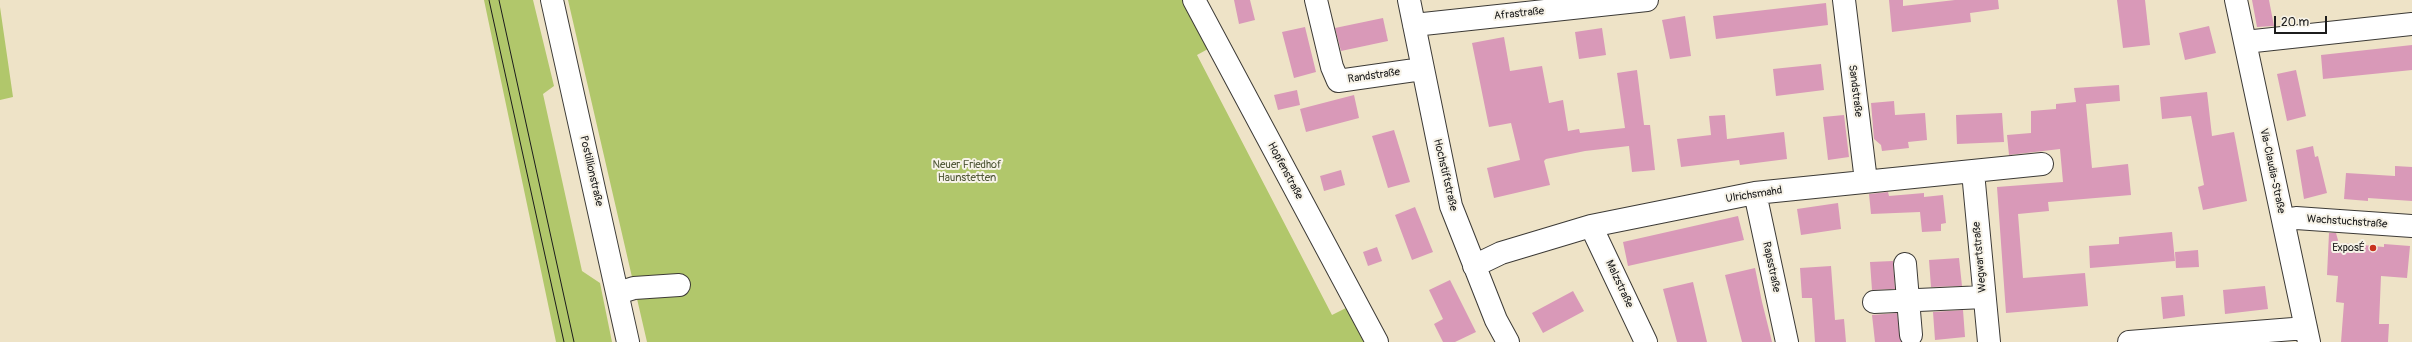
<!DOCTYPE html>
<html>
<head>
<meta charset="utf-8">
<style>
  body { margin:0 }
  #map { position:relative; width:2412px; height:342px; overflow:hidden; background:#eee3c7; font-family:Pangolin,sans-serif }
  canvas { display:block }
  .scale { position:absolute; left:2274px; top:16px; width:53px; height:18px; box-sizing:border-box; border:2px solid #1c1c1c; border-top:0; padding-left:5px; font-size:12px; line-height:14px; white-space:nowrap; color:#1c1c1c; -webkit-text-stroke:3px #f7f3e8; paint-order:stroke }
</style>
</head>
<body>
<div id="map">
<canvas width="2412" height="342"></canvas>
<div class="scale">20 m</div>
</div>
<script>
const ctx = document.querySelector('canvas').getContext('2d');
ctx.lineJoin = 'round';
function fill(path, color) {
  ctx.fillStyle = color;
  ctx.fill(path, 'evenodd');
}
function trace(path, color, width, dash) {
  ctx.strokeStyle = color;
  ctx.lineWidth = width;
  ctx.lineCap = dash ? 'butt' : 'round';
  ctx.setLineDash(dash || []);
  ctx.stroke(path);
}
function label(font, color, halo, rows, align = 'center') {
  ctx.font = font + ' Pangolin,sans-serif';
  ctx.lineWidth = 4;
  ctx.setLineDash([]);
  ctx.textBaseline = 'middle';
  ctx.strokeStyle = halo;
  ctx.fillStyle = color;
  for (const [text, x, y, turn = 0] of rows) {
    ctx.save();
    ctx.translate(x, y);
    ctx.rotate((+turn || 0) * Math.PI / 180);
    ctx.textAlign = isNaN(turn) ? turn : align;
    if (halo) ctx.strokeText(text, 0, 0);
    ctx.fillText(text, 0, 0);
    ctx.restore();
  }
}
fill(new Path2D(`
  M 484,0 L 533,0 L 554,86 L 543,94 L 582,271 L 600,283 L 612,342 L 556,342 Z
  M 568,0 L 1194,0 L 1217,44 L 1197,55 L 1332,315 L 1348,307 L 1366,342 L 647,342 Z
  M 0,7 L 13,97 L 0,100 Z`), '#b1c76b');
fill(new Path2D(`
  M 1234,0 L 1250,0 L 1255,20 L 1239,24 Z
  M 1889,0 L 1903,0 L 1903,6 L 1955,0 L 1998,0 L 1999,9 L 1970,13 L 1971,22 L 1892,32 Z
  M 2117,0 L 2145,0 L 2150,45 L 2123,48 Z
  M 2252,0 L 2269,0 L 2274,26 L 2257,27 Z
  M 1826,3 L 1828,25 L 1716,39 L 1713,16 Z
  M 1685,16 L 1691,56 L 1670,59 L 1662,20 Z
  M 1383,18 L 1388,41 L 1341,51 L 1335,28 Z
  M 2209,26 L 2216,53 L 2185,60 L 2179,33 Z
  M 1305,27 L 1316,72 L 1294,78 L 1282,32 Z
  M 1602,28 L 1606,55 L 1579,59 L 1575,32 Z
  M 1504,37 L 1510,71 L 1542,66 L 1549,103 L 1563,100 L 1568,131 L 1579,129 L 1580,133 L 1625,128 L 1617,73 L 1637,70 L 1644,125 L 1650,125 L 1655,170 L 1632,172 L 1629,146 L 1585,151 L 1546,159 L 1544,161 L 1550,185 L 1494,198 L 1487,168 L 1520,160 L 1511,123 L 1489,127 L 1472,43 Z
  M 2412,45 L 2412,70 L 2323,79 L 2321,55 Z
  M 1821,64 L 1824,90 L 1776,96 L 1773,69 Z
  M 2296,70 L 2306,116 L 2287,121 L 2277,74 Z
  M 2119,85 L 2120,101 L 2086,104 L 2092,168 L 2128,164 L 2131,195 L 2048,202 L 2049,211 L 2018,214 L 2023,278 L 2085,273 L 2088,306 L 2006,313 L 1997,187 L 2063,182 L 2060,149 L 2009,155 L 2007,135 L 2031,133 L 2031,111 L 2056,109 L 2056,104 L 2076,102 L 2074,88 Z
  M 1297,90 L 1300,105 L 1278,110 L 1274,95 Z
  M 2207,92 L 2212,136 L 2234,132 L 2247,201 L 2203,210 L 2198,187 L 2204,185 L 2191,116 L 2162,119 L 2160,97 Z
  M 1354,95 L 1359,118 L 1306,132 L 1300,109 Z
  M 1894,101 L 1895,115 L 1925,113 L 1927,140 L 1908,142 L 1909,148 L 1882,151 L 1881,145 L 1874,139 L 1871,103 Z
  M 2002,113 L 2004,142 L 1957,144 L 1956,115 Z
  M 1725,115 L 1727,139 L 1784,132 L 1787,159 L 1740,165 L 1739,160 L 1681,167 L 1677,139 L 1711,135 L 1709,116 Z
  M 1844,115 L 1849,157 L 1828,160 L 1823,117 Z
  M 1394,130 L 1410,182 L 1388,188 L 1372,136 Z
  M 2313,146 L 2315,157 L 2318,156 L 2327,193 L 2304,199 L 2296,150 Z
  M 2395,166 L 2412,167 L 2412,201 L 2368,198 L 2368,201 L 2344,199 L 2346,173 L 2395,176 Z
  M 1341,170 L 1345,185 L 1324,191 L 1320,176 Z
  M 1888,192 L 1889,196 L 1924,193 L 1924,197 L 1943,195 L 1946,223 L 1941,224 L 1941,231 L 1922,232 L 1920,212 L 1871,214 L 1869,194 Z
  M 1838,203 L 1841,229 L 1801,235 L 1797,209 Z
  M 1415,207 L 1433,252 L 1412,260 L 1395,215 Z
  M 1738,216 L 1744,240 L 1628,266 L 1623,242 Z
  M 2172,232 L 2175,261 L 2090,268 L 2089,246 L 2119,244 L 2119,237 Z
  M 2329,233 L 2336,233 L 2341,251 L 2341,243 L 2384,247 L 2384,244 L 2410,246 L 2407,278 L 2381,276 L 2379,324 L 2389,324 L 2388,342 L 2341,342 L 2344,303 L 2336,302 L 2338,276 L 2327,275 Z
  M 1377,247 L 1382,261 L 1368,266 L 1363,252 Z
  M 2198,250 L 2199,267 L 2176,268 L 2175,252 Z
  M 1959,258 L 1962,286 L 1931,287 L 1929,260 Z
  M 1893,261 L 1895,289 L 1872,290 L 1870,262 Z
  M 1831,266 L 1835,320 L 1844,319 L 1846,342 L 1815,342 L 1812,298 L 1802,298 L 1800,268 Z
  M 1755,268 L 1762,302 L 1772,342 L 1742,342 L 1729,291 L 1725,275 Z
  M 1450,280 L 1476,332 L 1455,342 L 1443,342 L 1434,324 L 1443,319 L 1429,290 Z
  M 1693,282 L 1707,342 L 1677,342 L 1663,289 Z
  M 2265,286 L 2268,309 L 2225,314 L 2223,290 Z
  M 1573,291 L 1584,311 L 1543,333 L 1532,313 Z
  M 2183,295 L 2185,316 L 2163,319 L 2161,297 Z
  M 1963,310 L 1965,337 L 1935,340 L 1933,312 Z
  M 1897,313 L 1901,342 L 1875,342 L 1872,315 Z`), '#d999b8');
const minor = new Path2D(`
  M 552,0 L 628,342
  M 1194,0 L 1377,342
  M 1316,0 L 1332,67 L 1338,81 L 1422,69
  M 1409,0 L 1451,206 L 1496,320 L 1508,342
  M 1844,0 L 1866,181
  M 2236,0 L 2309,342
  M 1414,25 L 1647,0
  M 2245,42 L 2412,24
  M 1973,172 L 1989,342
  M 1755,193 L 1787,342
  M 2283,220 L 2296,218 L 2412,226
  M 1591,226 L 1646,342
  M 1905,264 L 1911,335
  M 1474,266 L 1501,253 L 1591,226 L 1755,193 L 2042,164
  M 618,293 L 634,288 L 679,285
  M 1874,302 L 1984,297
  M 2129,342 L 2306,328`);
trace(minor, '#3c3a36', 24);
trace(minor, '#fff', 22);
trace(new Path2D(`
  M 489,0 L 564,342
  M 499,0 L 574,342`), '#1c1c1c', 1);
for (const [x, y, r, color] of [
  [2373,248,4,"#c8321e"]
]) {
  const dot = new Path2D();
  dot.arc(x, y, r, 0, 2 * Math.PI);
  ctx.fillStyle = color;
  ctx.fill(dot);
  trace(dot, '#f7f3e8', 1.5);
}
label('11px', '#1c1c1c', '#f7f3e8', [
  ["Afrastraße",1519,14,-6],
  ["Randstraße",1374,76,-8],
  ["Sandstraße",1855,91,83],
  ["Postillionstraße",591,171,77],
  ["Hopfenstraße",1285,171,62],
  ["Via-Claudia-Straße",2272,171,78],
  ["Hochstiftstraße",1445,175,77],
  ["Ulrichsmahd",1754,195,-9],
  ["Wachstuchstraße",2347,222,4],
  ["Wegwartstraße",1980,257,-95],
  ["Rapsstraße",1771,267,78],
  ["Malzstraße",1619,284,65]
]);
label('11px', '#505838', '#f7f3e8', [
  ["Neuer Friedhof",967,165],
  ["Haunstetten",967,178]
]);
label('11px', '#1c1c1c', '#f7f3e8', [
  ["ExposÉ",2365,248]
], 'right');
</script>
</body>
</html>
